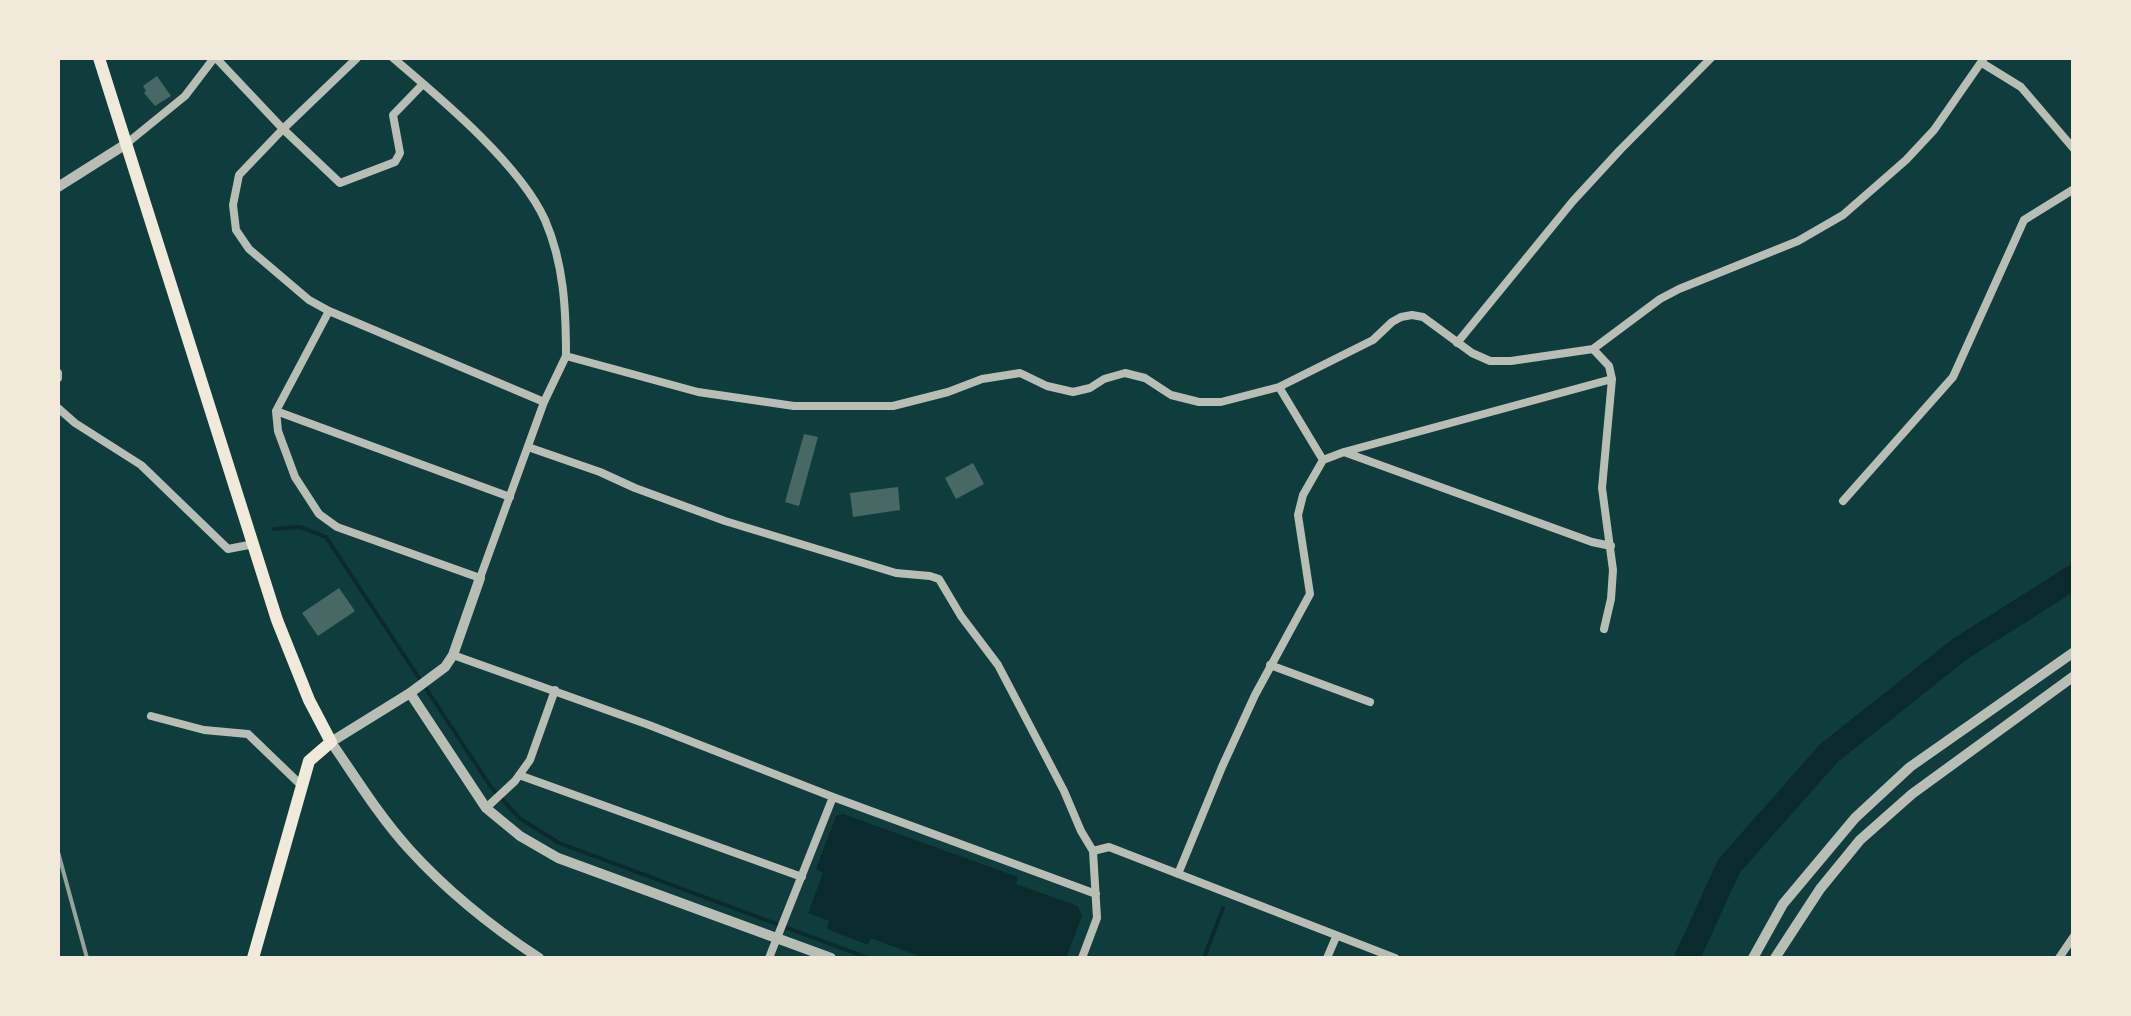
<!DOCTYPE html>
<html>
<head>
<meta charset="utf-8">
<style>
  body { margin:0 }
  #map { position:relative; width:2131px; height:1016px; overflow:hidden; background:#0f3d3e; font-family:"PT Sans Narrow",sans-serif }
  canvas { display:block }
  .frame { position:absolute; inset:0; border:60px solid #f1e9da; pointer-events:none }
</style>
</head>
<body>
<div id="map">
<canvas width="2131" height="1016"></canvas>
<div class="frame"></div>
</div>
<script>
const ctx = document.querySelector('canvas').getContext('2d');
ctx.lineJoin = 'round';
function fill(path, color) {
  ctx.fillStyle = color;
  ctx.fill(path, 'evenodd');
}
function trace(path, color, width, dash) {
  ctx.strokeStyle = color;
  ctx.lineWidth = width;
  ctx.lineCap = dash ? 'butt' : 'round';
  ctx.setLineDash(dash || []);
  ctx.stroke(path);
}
fill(new Path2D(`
  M 843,814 L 1018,877 L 1016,884 L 1078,906 L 1082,916 L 1066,958 L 924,958 L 871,938 L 868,945 L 827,929 L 829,921 L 808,913 L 823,873 L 816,869 L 836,816 Z`), '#0a2a2b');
trace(new Path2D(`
  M 274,529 L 300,527 L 326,537 L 491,787 L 519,818 L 559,843 L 868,958
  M 1204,958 L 1223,908`), '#0a2a2b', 4);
trace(new Path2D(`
  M 1687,958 L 1729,866 L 1829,753 L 1960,649 L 2074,577`), '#0a2a2b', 25);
fill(new Path2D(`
  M 157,76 L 171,96 L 155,106 L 144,93 L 146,91 L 143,86 Z
  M 804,434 L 818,437 L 799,506 L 785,502 Z
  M 973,463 L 984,484 L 956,499 L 945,478 Z
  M 898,487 L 900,510 L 853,517 L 850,493 Z
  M 339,588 L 355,611 L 318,636 L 302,613 Z`), '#486865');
trace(new Path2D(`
  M 216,58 L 283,129 L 340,183 L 395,162 L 400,153 L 393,115 L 423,84
  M 357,58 L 283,129 L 239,175 L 233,205 L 236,230 L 249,249 L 309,300 L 329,311 L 544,402
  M 393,58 C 439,97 520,164 545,220 C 564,264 566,309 566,356
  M 1982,63 L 2021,87 L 2074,149
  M 126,144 L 185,96 L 214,58
  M 329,311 L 276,411 L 278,431 L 295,477 L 319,514 L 337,527 L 480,578 L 544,402 L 566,356 L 698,392 L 794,406 L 893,406 L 948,392 L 982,379 L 1020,373 L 1047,386 L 1073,392 L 1090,388 L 1104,379 L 1125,373 L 1145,378 L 1171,395 L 1199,402 L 1221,402 L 1279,387 L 1373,340 L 1392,322 L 1401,317 L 1412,315 L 1423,317 L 1472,353 L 1490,361 L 1511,361 L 1593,349 L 1660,299 L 1679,289 L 1798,241 L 1843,215 L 1906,160 L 1934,130 L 1984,58
  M 1457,343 L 1573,201 L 1620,150 L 1711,58
  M 1593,349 L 1609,366 L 1612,379 L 1602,488 L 1613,570 L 1611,599 L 1604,629
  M 58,373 L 58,378
  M 58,408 L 75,423 L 141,465 L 228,549 L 254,544
  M 276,411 L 510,497
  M 528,447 L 600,472 L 635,488 L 725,521 L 896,573 L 930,576 L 939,579 L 961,616 L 998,665 L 1064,791 L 1081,831 L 1093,851
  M 1344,452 L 1612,379
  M 1323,460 L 1344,452 L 1592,542 L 1611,546
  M 1843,501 L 1953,377 L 2024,220 L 2074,189
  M 453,655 L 649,725 L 833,797 L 1096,894
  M 1270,665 L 1370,702
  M 151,716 L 204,730 L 248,734 L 303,787
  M 519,775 L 802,877
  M 486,808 L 515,781 L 530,760 L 555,690
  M 1178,874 L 1222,767 L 1255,695 L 1310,594 L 1298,515 L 1303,495 L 1323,460 L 1279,387
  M 769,958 L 833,797
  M 1082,958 L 1097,918 L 1093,851 L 1109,847 L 1395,958
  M 1327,958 L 1336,937
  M 2059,958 L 2074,936`), '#b8beb3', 8);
trace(new Path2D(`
  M 58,187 L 126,144
  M 480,578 L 453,655 L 445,667 L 410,693 L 331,742 C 356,778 379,816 409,849 C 447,891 492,927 539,958
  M 410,693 L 486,808 L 520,836 L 558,858 L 831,958
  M 1753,958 L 1783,904 L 1855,818 L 1910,767 L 2074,652
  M 1775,958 L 1820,889 L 1860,840 L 1912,794 L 2074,676`), '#b8beb3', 10);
trace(new Path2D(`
  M 99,58 L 277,620 L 309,700 L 331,742 L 309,761 L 253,958`), '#f1e9da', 12);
trace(new Path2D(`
  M 58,852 L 87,958`), '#97a49c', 4);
</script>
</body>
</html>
